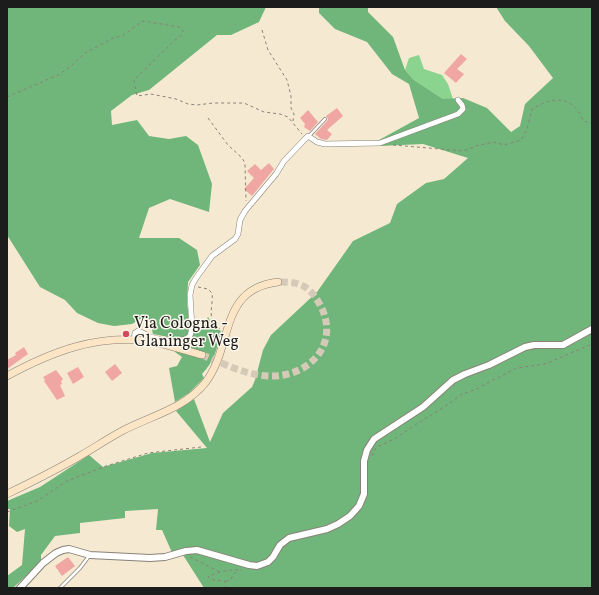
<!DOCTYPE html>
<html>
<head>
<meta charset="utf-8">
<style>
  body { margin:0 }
  #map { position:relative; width:599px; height:595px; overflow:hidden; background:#f5e9d2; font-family:Vollkorn,serif }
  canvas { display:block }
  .frame { position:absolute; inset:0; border:8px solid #1c1c1c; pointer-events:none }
</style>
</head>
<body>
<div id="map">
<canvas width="599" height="595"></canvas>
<div class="frame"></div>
</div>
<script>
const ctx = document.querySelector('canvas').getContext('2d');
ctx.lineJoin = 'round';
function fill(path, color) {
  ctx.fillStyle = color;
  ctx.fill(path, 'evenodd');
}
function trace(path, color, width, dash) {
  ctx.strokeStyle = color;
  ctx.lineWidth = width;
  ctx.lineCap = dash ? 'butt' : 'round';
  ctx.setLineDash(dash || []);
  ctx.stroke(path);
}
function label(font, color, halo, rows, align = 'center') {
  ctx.font = font + ' Vollkorn,serif';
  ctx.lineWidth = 3;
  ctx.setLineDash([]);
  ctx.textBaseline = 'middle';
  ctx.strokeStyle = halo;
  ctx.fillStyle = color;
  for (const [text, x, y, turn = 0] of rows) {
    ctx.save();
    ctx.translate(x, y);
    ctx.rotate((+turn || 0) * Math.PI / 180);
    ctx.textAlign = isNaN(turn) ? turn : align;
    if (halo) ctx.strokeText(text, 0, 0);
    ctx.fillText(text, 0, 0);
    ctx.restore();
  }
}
fill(new Path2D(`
  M 419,55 L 424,69 L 442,75 L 448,84 L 453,99 L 443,99 L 414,80 L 405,70 L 409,58 Z`), '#8bd490');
fill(new Path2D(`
  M 7,7 L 266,7 L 259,22 L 231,35 L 217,35 L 149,90 L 132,95 L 111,111 L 112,125 L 137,120 L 149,136 L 169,139 L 186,136 L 198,145 L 212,184 L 209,212 L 170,199 L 149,208 L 139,238 L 179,238 L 197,250 L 200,265 L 188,282 L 187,303 L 190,326 L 203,326 L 208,317 L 215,328 L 221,331 C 218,347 214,362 202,374 L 204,378 L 189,393 L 175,402 L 169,368 L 177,366 L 182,357 L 175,352 L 173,338 L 153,334 L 150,321 L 146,316 L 132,324 L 114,326 L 98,323 L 77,313 L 65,300 L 40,287 L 7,235 Z
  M 319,7 L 368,7 L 368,12 L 393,37 L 405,70 L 414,80 L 443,99 L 463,98 L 487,108 L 511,132 L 520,126 L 525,104 L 553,78 L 529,46 L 505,21 L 496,7 L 592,7 L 592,588 L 204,588 L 183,555 L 174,557 L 162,530 L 156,530 L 158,509 L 125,511 L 125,518 L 80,523 L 80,533 L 55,536 L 41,555 L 41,562 L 13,588 L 7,588 L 7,576 L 22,565 L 25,529 L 17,532 L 9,526 L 10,509 L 7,509 L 7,501 L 40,487 L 89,455 L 103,467 L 152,453 L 207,448 L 176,411 L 194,399 L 210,442 L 223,413 L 252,387 L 255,380 L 263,350 L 271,335 L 317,292 L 353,241 L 390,223 L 397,204 L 426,183 L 444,179 L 468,158 L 423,144 L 380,146 L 379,140 L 419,118 L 409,84 L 392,74 L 367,42 L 335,29 L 319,13 Z`), '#70b67a');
fill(new Path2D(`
  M 461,54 L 467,59 L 457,69 L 464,74 L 456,83 L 444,73 Z
  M 337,108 L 343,116 L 327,130 L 332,134 L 327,140 L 321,139 L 315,134 L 327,121 L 328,119 L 326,116 Z
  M 308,110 L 318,122 L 310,131 L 304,127 L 305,124 L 300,118 Z
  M 269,163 L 274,169 L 252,196 L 244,189 L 254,178 L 247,171 L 255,164 L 261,170 Z
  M 24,347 L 28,354 L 7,369 L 7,360 L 16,355 L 15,353 Z
  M 115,364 L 122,373 L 112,381 L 105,372 Z
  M 78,367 L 84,377 L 73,384 L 67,373 Z
  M 56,370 L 63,379 L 61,381 L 62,384 L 60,385 L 65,396 L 57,400 L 44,381 L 45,380 L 43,377 Z
  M 68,557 L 75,566 L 62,576 L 55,566 Z`), '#f0a7a4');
trace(new Path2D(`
  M 202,355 C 222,363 246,375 268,376 C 305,378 338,349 323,311 C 319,302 313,292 305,287 C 297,282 287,282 278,282`), '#d4cab7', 7, [7, 3.5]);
const service = new Path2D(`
  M 309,136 L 325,119
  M 60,588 L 80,568 L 89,556`);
const minor = new Path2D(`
  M 134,340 L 135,333 L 138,331 C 143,332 145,335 150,337 C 160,340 183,344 190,336 L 192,328 L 190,295 L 192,285 L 196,278 L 212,256 L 235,239 L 238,234 L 240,220 L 245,211 L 276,174 L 284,161 L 308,136 L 317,142 L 325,144 L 380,143 L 458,114 L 463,109 L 462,105 L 458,100`);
const tertiary = new Path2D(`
  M 20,588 L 43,563 L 56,553 L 63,550 L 69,549 L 90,555 L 150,558 L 165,557 L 186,551 L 197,550 L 249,565 L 257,566 L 268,562 L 273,557 L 280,545 L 289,538 L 327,529 L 338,524 L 350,516 L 359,506 L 364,494 L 364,461 L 367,450 L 374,439 L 423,407 L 453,380 L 465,374 L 489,365 L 525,347 L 534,345 L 563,345 L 592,329`);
const secondary = new Path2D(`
  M 7,376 C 51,352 97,334 148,341 C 166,344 184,350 202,355
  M 7,494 C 32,482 56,470 80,456 C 94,448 107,439 122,431 C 150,416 184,409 205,383 C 234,346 218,289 278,282`);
trace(service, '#888277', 4);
trace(minor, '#888277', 6);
trace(tertiary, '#888277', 8);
trace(secondary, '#888277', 8);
trace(new Path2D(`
  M 262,30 L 268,50 L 287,80 L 291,96 L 291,108 L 294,114 L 293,121
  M 7,97 L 58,75 L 70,67 L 85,53 L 113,38 L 122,36 L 143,21 L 179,27 L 183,30 L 182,35 L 175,40 L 134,80 L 137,96 L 151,94 L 176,99 L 188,104 L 197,105 L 213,103 L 244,103 L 264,112 L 280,114 L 288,117 L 302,134
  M 208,118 L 228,145 L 242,158 L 245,163 L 246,201
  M 393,145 L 464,151 L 476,146 L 494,142 L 504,145 L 521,140 L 527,129 L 532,109 C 553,96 572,95 583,120 L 592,124
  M 198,287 L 208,289 L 212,293 C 214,308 205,316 220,329
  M 372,456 L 375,449 L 379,446 L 396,438 L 415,425 L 447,405 L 462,394 L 474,390 L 517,368 L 545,364 L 592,344
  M 7,512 L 37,501 L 67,481 L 106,466 L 148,453 L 201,447
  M 190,557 L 220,572
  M 226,581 L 231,580 L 233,574 L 239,571
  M 224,588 L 226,586 L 225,581 L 214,580 L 208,577 C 217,572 231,569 242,570`), '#888277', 1, [3, 3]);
trace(service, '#fff', 2.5);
trace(minor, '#fff', 5);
trace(tertiary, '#fff', 6);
trace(secondary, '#fce5c4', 7);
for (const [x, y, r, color] of [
  [126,334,4,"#d1495b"]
]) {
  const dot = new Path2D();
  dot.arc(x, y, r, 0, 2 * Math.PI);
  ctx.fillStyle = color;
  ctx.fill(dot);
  trace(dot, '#fbf7ec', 1.5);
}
label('16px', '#1c1c1c', '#fbf7ec', [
  ["Via Cologna -",134,325],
  ["Glaninger Weg",134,343]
], 'left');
</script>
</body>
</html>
